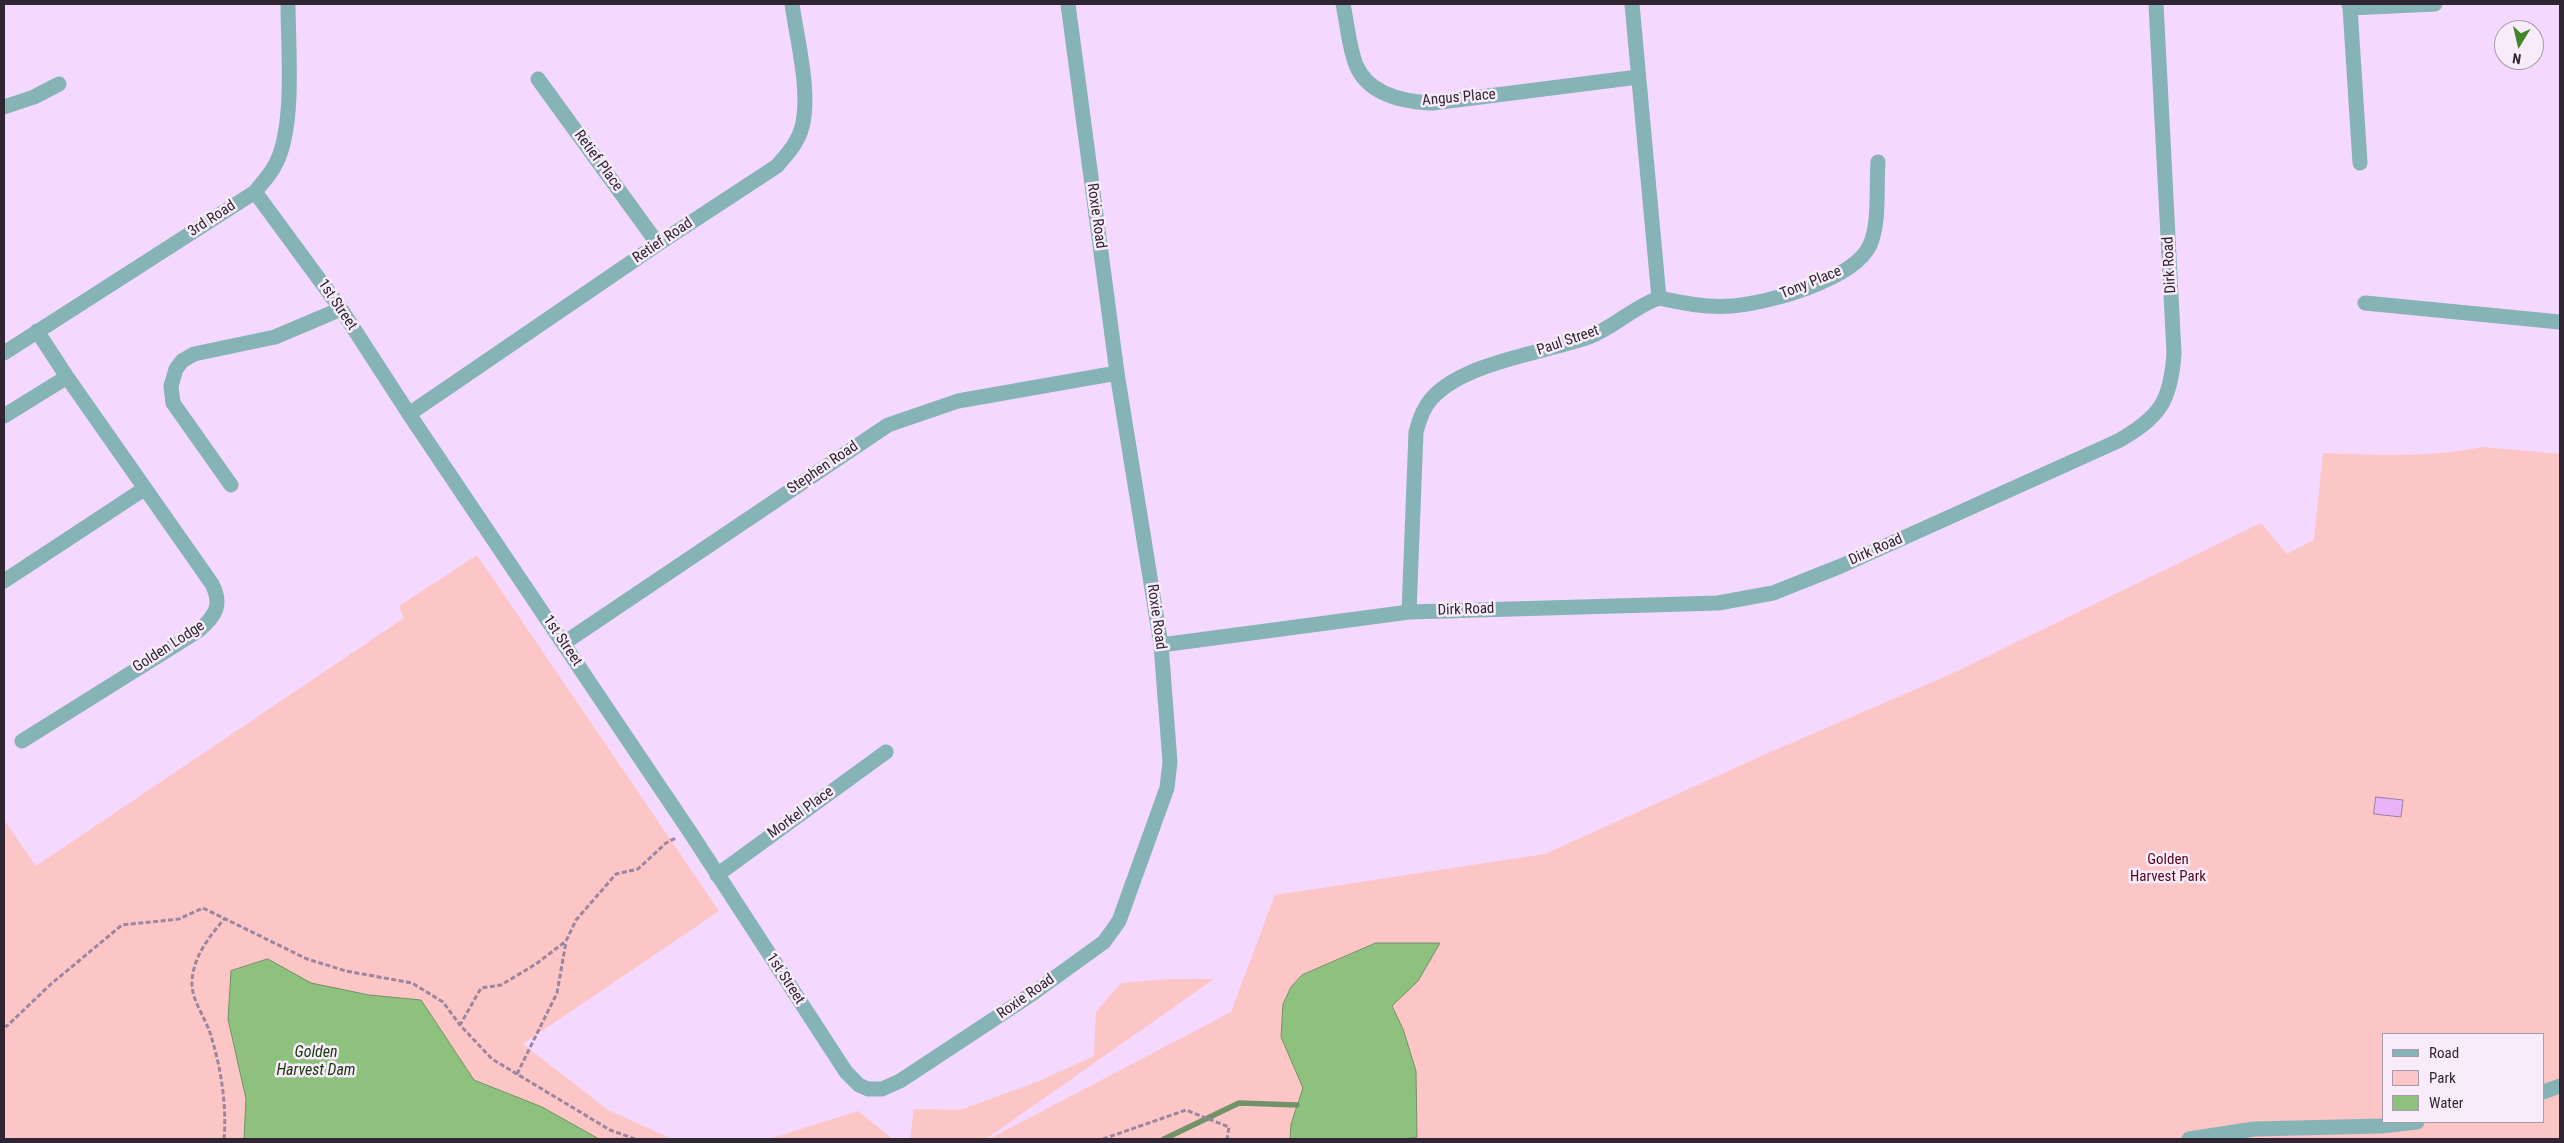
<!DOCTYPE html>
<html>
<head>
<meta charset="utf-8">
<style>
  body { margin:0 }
  #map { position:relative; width:2564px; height:1143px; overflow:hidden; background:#f4d8fd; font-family:"Roboto Condensed",sans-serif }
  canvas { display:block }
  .frame { position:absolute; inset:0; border:5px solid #302533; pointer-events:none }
  .legend { position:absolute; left:2382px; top:1033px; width:162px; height:90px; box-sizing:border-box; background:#f8ecfb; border:1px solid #a89cab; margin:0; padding:6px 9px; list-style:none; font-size:15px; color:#302533 }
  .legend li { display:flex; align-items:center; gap:10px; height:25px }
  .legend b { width:25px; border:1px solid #a89cab }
  .north { position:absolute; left:2494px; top:20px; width:50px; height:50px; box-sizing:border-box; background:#f8ecfb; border:1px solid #a89cab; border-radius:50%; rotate:189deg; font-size:14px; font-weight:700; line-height:20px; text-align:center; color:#302533 }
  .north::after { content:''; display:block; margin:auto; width:18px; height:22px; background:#418528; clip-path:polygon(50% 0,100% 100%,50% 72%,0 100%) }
</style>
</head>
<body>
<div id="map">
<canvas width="2564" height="1143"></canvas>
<div class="frame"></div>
<ul class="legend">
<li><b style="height:6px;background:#86b3b5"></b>Road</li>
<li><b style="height:14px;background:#fdc6c6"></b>Park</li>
<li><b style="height:14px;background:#8ec17e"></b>Water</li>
</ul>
<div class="north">N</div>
</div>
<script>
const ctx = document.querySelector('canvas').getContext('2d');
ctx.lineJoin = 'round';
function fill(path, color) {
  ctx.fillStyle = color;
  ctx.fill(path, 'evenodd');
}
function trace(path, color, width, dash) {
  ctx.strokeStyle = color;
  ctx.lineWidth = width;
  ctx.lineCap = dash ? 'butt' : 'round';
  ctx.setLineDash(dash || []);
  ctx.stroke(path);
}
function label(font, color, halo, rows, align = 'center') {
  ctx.font = font + ' "Roboto Condensed",sans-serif';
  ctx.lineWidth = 5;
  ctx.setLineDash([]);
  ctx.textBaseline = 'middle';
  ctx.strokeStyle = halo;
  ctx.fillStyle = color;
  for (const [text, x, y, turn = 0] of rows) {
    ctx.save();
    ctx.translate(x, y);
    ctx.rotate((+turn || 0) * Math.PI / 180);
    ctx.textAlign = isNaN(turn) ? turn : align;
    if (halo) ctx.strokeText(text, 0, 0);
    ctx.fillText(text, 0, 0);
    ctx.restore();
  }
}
fill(new Path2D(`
  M 2483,447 L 2560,454 L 2560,1139 L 989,1139 L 1231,1012 L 1275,895 L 1545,854 L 1766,754 L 1951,674 L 2261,523 L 2287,554 L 2314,540 L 2323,453 C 2378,455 2428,458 2483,447 ZM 2383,1034 L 2543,1034 L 2543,1122 L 2383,1122 Z
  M 477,555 L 719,911 L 523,1044 L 608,1110 L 670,1138 L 693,1139 L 4,1139 L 4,820 L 36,866 L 404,618 L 399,606 Z
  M 1171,979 L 1214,979 L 986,1139 L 910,1139 L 914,1109 L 960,1110 L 1039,1081 L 1094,1056 L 1096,1012 L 1121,983 Z
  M 858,1111 L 893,1139 L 769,1139 Z`), '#fdc6c6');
const water = new Path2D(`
  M 1376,943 L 1440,943 L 1418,981 L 1392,1006 L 1403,1029 L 1416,1071 L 1417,1137 L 1404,1139 L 1290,1139 L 1291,1124 L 1303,1088 L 1281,1037 L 1283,1004 L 1291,987 L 1302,975 Z
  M 268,959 L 311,983 L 369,995 L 421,1000 L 474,1080 L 542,1107 L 599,1139 L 244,1139 L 246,1099 L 228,1019 L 231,971 Z`);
fill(water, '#8ec17e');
trace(water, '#729268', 1);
trace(new Path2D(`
  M 1164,1139 L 1239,1103 L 1297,1105`), '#729268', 5.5);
const building = new Path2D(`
  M 2376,797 L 2403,800 L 2401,817 L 2374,814 Z`);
fill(building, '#e8b4f7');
trace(building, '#997fa0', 1);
trace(new Path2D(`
  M 4,1026 L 7,1026 L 51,984 L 122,925 L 179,919 L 203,908 L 307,959 L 346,971 L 412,983 L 443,1002 L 460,1025
  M 517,1074 L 557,993 L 566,942
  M 224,1139 C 227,1106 221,1068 211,1036 C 206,1018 191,1000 192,982 C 193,956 210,936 225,918
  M 635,1139 L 610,1130 L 492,1059 L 460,1025 L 481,988 L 501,985 L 536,964 L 566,941 L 576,920 L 616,874 L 638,869 L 666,843 L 676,838
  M 1103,1139 L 1186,1110 L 1229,1127 L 1227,1139`), '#9a86a0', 3, [5, 2.5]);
trace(new Path2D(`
  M 1343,4 C 1347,23 1349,47 1356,65 C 1369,96 1405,102 1433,103 L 1638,77
  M 2349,4 L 2350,8 L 2435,4
  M 2350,8 L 2360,163
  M 538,79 L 658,244
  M 4,107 L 34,97 L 59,84
  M 255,192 L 341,309 L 409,414 L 690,832 L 846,1072 L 859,1085 L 868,1089 L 882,1089 L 900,1081 L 1032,994 L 1104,942 L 1119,921 L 1167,788 L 1170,762 L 1161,645 L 1117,373 L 1068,4
  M 1659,298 C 1683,303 1706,308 1731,306 C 1766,304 1854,280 1870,245 C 1880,222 1876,188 1878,162
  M 2365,303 L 2560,322
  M 4,353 L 255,192 C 261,184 269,176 274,167 C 296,130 288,48 288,4
  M 409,414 L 658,244 L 777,166 C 787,154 798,143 802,127 C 811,92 797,40 792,4
  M 4,416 L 67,377
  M 231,485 L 173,403 L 171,386 L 176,369 L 182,361 L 194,354 L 275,337 L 341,309
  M 4,581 L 144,489
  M 1409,612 L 1416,432 C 1419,420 1423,408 1432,398 C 1465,362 1543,353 1589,337 C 1615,327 1633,307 1659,298 L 1632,4
  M 564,643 L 888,425 L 958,401 L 1117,373
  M 1161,645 L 1409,612 L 1718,603 L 1773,593 L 1841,566 L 2118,441 C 2160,417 2171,401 2174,353 L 2156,4
  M 22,741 L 198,631 C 215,617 223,605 212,584 L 67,377 L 37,331
  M 717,875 L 886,752
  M 2543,1092 L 2560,1086
  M 2189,1139 L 2254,1129 L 2381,1126 L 2417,1122`), '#86b3b5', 15);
label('15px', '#302533', '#f8ecfb', [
  ["Angus Place",1459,98,-5],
  ["Retief Place",598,161,54],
  ["Roxie Road",1096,216,82],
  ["3rd Road",212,219,-33],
  ["Retief Road",663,241,-34],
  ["Dirk Road",2170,265,-93],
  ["Tony Place",1811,283,-22],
  ["1st Street",337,305,56],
  ["Paul Street",1568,341,-19],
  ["Stephen Road",823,468,-34],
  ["Dirk Road",1876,550,-24],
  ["Dirk Road",1466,610,-2],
  ["Roxie Road",1156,617,82],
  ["1st Street",562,641,56],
  ["Golden Lodge",169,647,-33],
  ["Morkel Place",801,813,-36],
  ["1st Street",785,979,57],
  ["Roxie Road",1026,997,-35]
]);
label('15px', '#570716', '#f8ecfb', [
  ["Golden",2168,860],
  ["Harvest Park",2168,877]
]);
label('italic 16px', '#18390c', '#f8ecfb', [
  ["Golden",316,1053],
  ["Harvest Dam",316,1071]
]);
</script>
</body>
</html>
